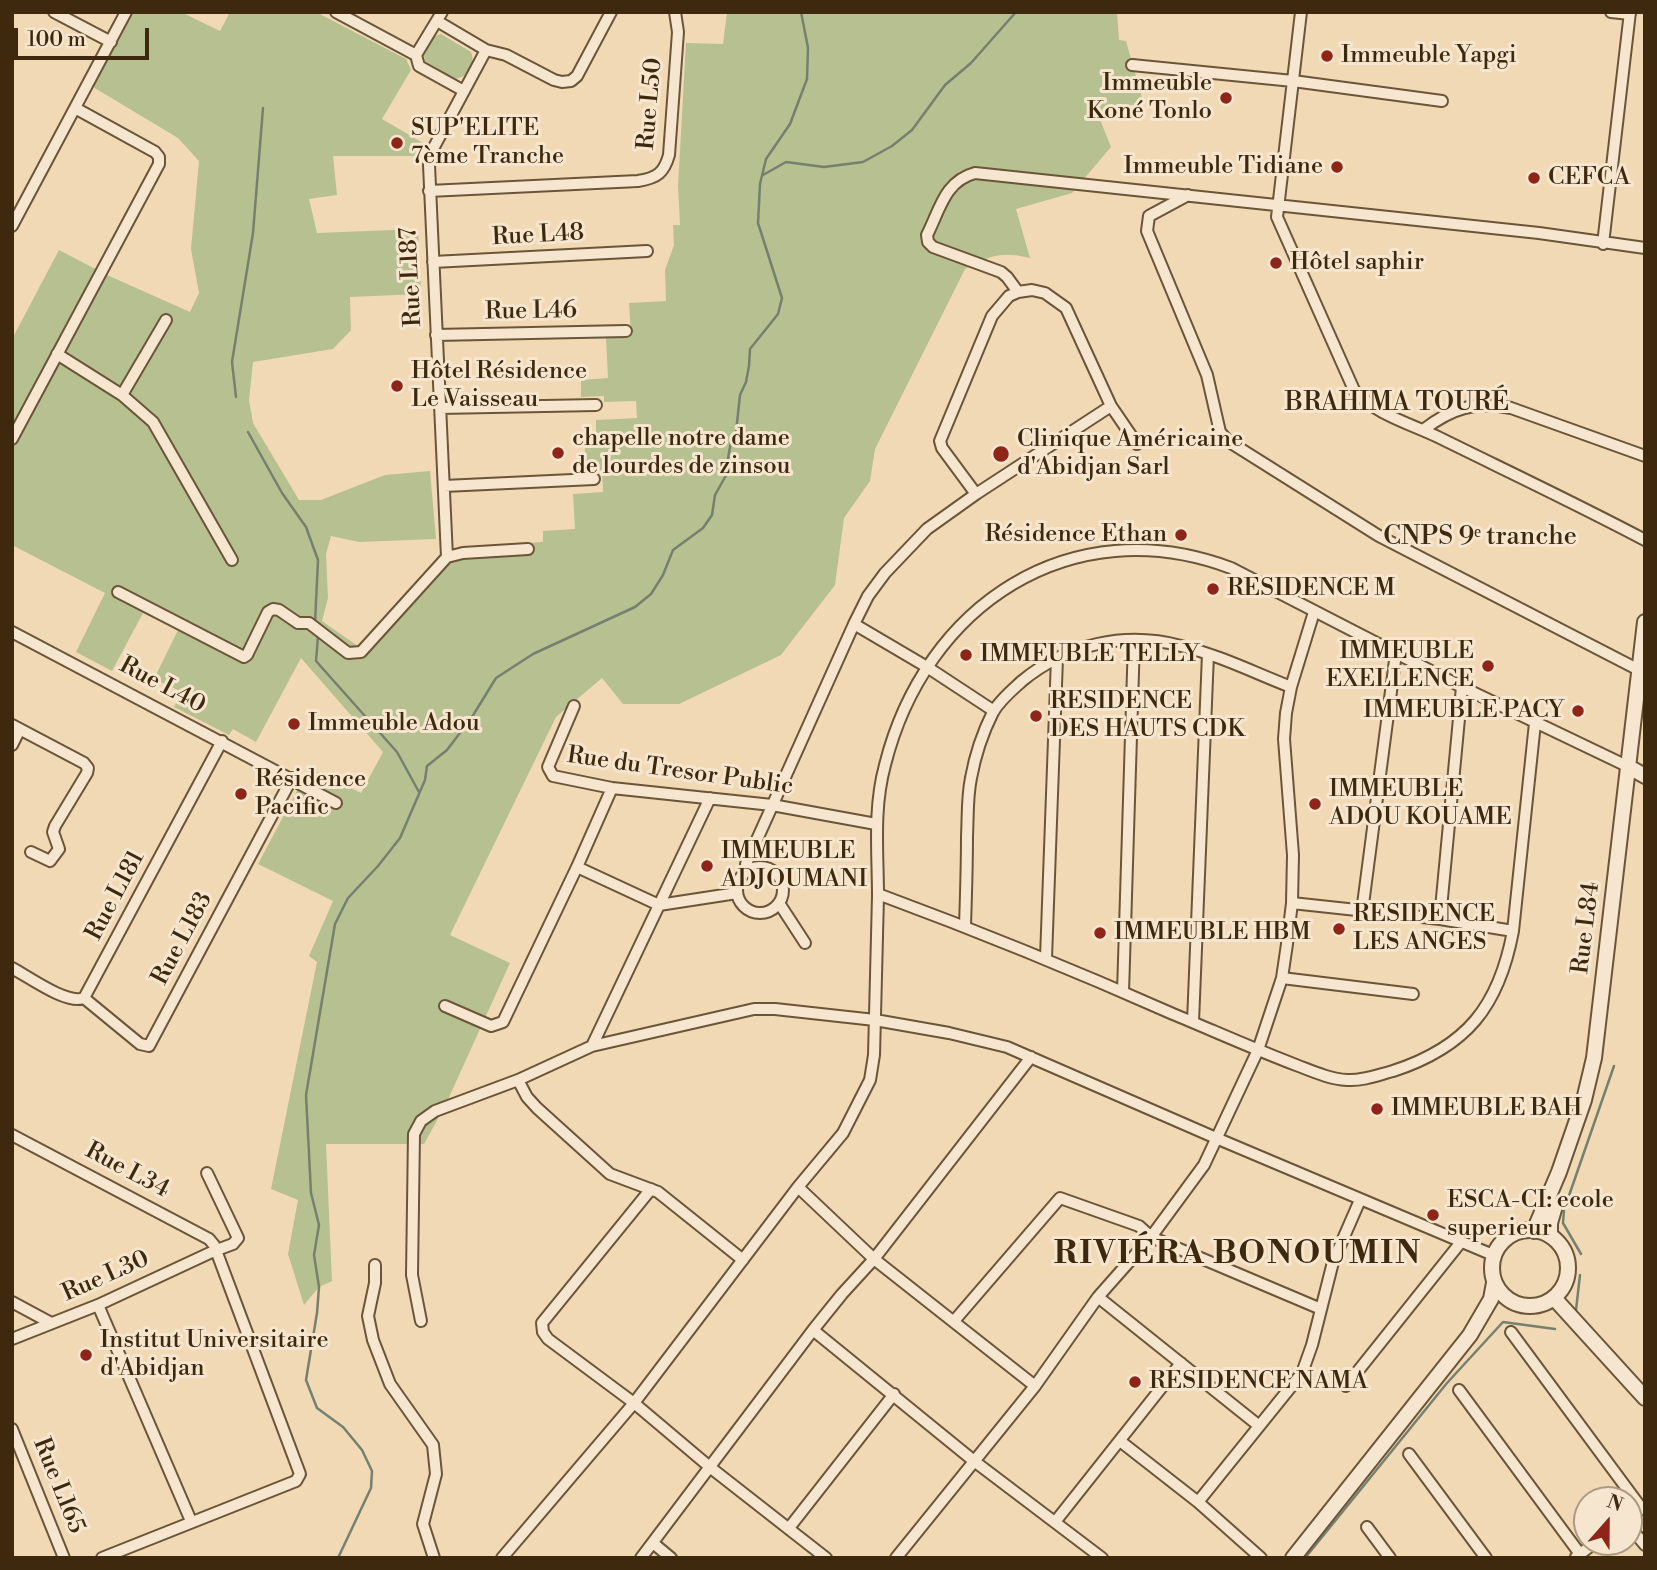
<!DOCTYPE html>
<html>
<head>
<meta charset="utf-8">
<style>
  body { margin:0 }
  #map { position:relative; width:1657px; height:1570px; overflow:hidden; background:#f1d9b5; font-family:"Libre Bodoni",serif }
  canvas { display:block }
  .frame { position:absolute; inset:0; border:14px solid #3e290e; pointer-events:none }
  .north { position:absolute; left:1573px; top:1486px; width:70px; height:70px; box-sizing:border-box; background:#f6e6cf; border:2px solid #ac9a82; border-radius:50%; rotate:21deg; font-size:19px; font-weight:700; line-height:28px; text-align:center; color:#3e290e }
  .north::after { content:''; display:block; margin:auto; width:24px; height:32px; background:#8f2418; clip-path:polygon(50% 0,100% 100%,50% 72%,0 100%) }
  .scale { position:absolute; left:14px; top:28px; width:135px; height:32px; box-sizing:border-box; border:4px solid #3e290e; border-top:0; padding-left:9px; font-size:21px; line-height:24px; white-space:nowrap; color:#3e290e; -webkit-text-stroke:5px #f6e6cf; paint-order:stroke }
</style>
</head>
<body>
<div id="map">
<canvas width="1657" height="1570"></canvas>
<div class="frame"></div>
<div class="north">N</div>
<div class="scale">100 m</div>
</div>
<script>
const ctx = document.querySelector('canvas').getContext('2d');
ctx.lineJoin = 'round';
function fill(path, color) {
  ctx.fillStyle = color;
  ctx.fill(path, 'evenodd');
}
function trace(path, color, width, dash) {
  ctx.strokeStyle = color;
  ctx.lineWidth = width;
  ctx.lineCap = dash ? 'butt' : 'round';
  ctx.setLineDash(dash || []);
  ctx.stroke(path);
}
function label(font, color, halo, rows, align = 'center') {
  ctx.font = font + ' "Libre Bodoni",serif';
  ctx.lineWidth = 6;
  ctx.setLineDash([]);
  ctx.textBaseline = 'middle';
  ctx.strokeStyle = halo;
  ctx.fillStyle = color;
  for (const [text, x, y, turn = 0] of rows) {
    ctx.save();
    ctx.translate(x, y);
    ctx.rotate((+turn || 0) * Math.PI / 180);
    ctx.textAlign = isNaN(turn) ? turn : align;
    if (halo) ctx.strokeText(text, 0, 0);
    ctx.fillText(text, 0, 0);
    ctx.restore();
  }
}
fill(new Path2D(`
  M 133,12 L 181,12 L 220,31 L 230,12 L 316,12 L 406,59 L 411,70 L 382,119 L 423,143 L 415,156 L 333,156 L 337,195 L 309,199 L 317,233 L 418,229 L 421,294 L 350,297 L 351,330 L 333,349 L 253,362 L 249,400 L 253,423 L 299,500 L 321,500 L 385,475 L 430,471 L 436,539 L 359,542 L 331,536 L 326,554 L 328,598 L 322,621 L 362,649 L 439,564 L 461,547 L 543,542 L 543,531 L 575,529 L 573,494 L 603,492 L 602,471 L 586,471 L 584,436 L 596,435 L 596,420 L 637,418 L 636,401 L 604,402 L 604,396 L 581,397 L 581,380 L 608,378 L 606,338 L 631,336 L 629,303 L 666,301 L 665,270 L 674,245 L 673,225 L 680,225 L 678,186 L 686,43 L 723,44 L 727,12 L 1117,12 L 1119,40 L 1126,41 L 1143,101 L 1099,117 L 1111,147 L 1072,193 L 1016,209 L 1030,258 C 1003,251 989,255 965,269 L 875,449 L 870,481 L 844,518 L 835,585 L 781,655 L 679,704 L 623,704 L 602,678 L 556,717 L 450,935 L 510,963 L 445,1106 L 424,1144 L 326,1144 L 332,1281 L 319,1287 L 304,1305 L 288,1254 L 298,1200 L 271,1189 L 317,962 L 309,956 L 333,901 L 258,864 L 309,768 L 361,793 L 383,752 L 301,658 L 256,742 L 233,729 L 229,735 L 174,707 L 182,692 L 154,679 L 178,630 L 143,613 L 112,671 L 76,652 L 105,593 L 12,545 L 12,339 L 59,250 L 107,275 L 190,312 L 199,293 L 191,249 L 199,161 L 178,138 L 93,87 Z
  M 441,34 L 471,52 C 476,66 470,76 455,79 L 425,61 C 422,48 428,37 441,34 Z`), '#b7c090');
trace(new Path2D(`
  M 763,175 L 786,162 L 824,167 L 863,162 L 892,146 L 912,130 L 945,85 L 971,63 L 1016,12
  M 236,397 L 232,362 L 253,233 L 263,108
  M 248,432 L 282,493 L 306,527 L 318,560 L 315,623
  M 318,636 L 316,661 L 397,752 L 419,792
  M 1581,1254 L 1563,1223 L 1564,1210 L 1614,1066
  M 1576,1310 L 1580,1275
  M 338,1558 L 371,1488 L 372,1471 L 362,1450 L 343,1427 L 317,1408 L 306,1380 L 317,1313 L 319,1287 L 314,1255 L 319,1225 L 311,1193 L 306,1095 L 335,924 L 348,898 L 378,866 L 400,838 L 425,780 L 427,766 L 447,750 L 472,717 L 496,678 L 533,654 L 635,607 L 651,594 L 663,575 L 673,550 L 703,528 L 712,515 L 715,495 L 729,470 L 728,459 L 731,441 L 736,432 L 740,395 L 746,382 L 749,366 L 750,349 L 778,314 L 782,298 L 758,223 L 760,184 L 766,159 L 790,124 L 807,79 L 808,48 L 801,12
  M 1305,1558 L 1447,1383 L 1503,1322 L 1555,1329`), '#76806f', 2.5);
const minor = new Path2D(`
  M 54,12 L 111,42
  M 336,12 L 416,55 L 419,66 L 464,91
  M 1301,12 L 1277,217 L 1354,390 C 1376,415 1409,423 1438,437 C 1507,471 1577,504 1645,540
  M 1611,12 L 1630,14
  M 437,21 L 486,50 L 506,55 L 554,80 L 562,82 L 571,81 L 577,76 L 611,12
  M 416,55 L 442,12
  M 1132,65 L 1293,81 L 1442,101
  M 429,191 L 638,181 C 657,178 664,173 669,155 L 678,32 L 675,12
  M 1188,195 L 1149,216 L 1147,231 L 1207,375 L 1220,432 L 1228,441 L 1379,536 L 1639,670
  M 12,226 L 126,12
  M 1603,244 L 1630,12
  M 433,262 L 647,251
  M 1018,292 L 1007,277 L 1001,272 L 933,247 L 928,242 L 927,235 C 940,209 945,181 975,173 L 1539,233 L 1645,248
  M 436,335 L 626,331
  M 57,354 L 122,395 L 153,422 L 232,560
  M 122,395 L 166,320
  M 440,408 L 596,405
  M 1423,430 C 1452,408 1474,401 1511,408 L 1645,456
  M 12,439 L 159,164 L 159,157 L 155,152 L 75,108
  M 444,486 L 594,479
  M 976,494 L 942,448 L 940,441 L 992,316 L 1009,296 L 1018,292 L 1032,290 L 1045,293 L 1066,308 L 1111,406 L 1137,444
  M 447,557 L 429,165 L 434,147 L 486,50
  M 118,592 L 244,657 L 247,655 L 268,612 L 273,609 L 279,610 L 298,623 L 309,623 L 348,653 L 361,652 L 447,557 L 463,553 L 528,549
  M 854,624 L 927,667 L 994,711
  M 12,632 L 336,803
  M 574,706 L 548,767 L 553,776 L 612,788 L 772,805 L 876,824
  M 12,725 L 84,763 L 88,768 L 87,773 L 55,826 L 53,832 L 59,849 L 50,861 L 31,852
  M 12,745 L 20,729
  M 577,867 L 659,905 L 737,893
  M737 890a23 23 0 1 1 46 0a23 23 0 1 1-46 0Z
  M 748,870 L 746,864 L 854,624 L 868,596 L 885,573 L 927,529 L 976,494 L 1111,406
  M 878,894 C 978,931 1076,971 1173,1014 C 1214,1031 1254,1049 1296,1065 C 1312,1071 1329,1079 1347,1080 C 1363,1081 1378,1075 1393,1071 C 1467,1047 1499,1006 1513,931 L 1535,723
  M 779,903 L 805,943
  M 1292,903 L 1440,919 L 1513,931
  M 1362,912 L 1396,653
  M 1440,919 L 1462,687
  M 965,926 C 966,896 967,866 967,836 C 968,817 967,797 971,778 C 975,756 983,732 993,712 C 1000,700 1011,691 1022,681 C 1067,644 1125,631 1181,646 C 1219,655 1255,673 1291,687
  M 1046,958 L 1057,658
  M 12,968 C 29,977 67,1005 84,998 L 222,741
  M 1282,978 L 1413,994
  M 1123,992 L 1134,640
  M 84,998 L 140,1044 L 149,1046 L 292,778
  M 445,1006 L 491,1026 L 503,1022 L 577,867 L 612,788
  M 1193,1022 L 1208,654
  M 592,1046 L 710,798
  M 518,1080 L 527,1097 L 537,1108 L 610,1174 L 658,1192 L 743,1260
  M 12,1135 L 209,1239 L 214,1245 L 300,1474 L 296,1481 L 102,1558
  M 798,1187 L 874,1259 L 1035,1386
  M 651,1189 L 542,1323 L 543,1332 L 548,1339 L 634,1403 L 711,1468 L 826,1558
  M 375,1265 L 375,1283 L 368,1316 L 373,1340 L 390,1384 L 433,1445 L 436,1474 L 423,1524 L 434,1558
  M 1098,1297 L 1258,1425
  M 12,1302 L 51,1323
  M 98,1305 L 191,1521
  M 421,1321 L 412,1275 L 414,1134 L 421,1121 L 435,1111 L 518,1080 L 592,1046 L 754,1009 L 775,1009 L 875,1020 L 949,1033 L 1007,1047 L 1216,1138 L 1493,1255
  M 954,1321 L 1060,1198 L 1139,1226 L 1151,1237 L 1321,1309
  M 813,1330 L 974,1461 L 1102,1558
  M 1511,1332 L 1642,1509
  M 12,1339 L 98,1305 L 214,1251 L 233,1244 L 238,1238 L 207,1173
  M 1346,1386 L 1461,1242
  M 1459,1390 L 1580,1554
  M 12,1429 L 64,1558
  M 1120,1441 L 1198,1502 L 1261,1558
  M 1409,1454 L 1486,1558
  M 1198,1502 L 1302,1373 L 1312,1345 L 1333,1262 L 1360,1200
  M 1629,1518 L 1645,1506
  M 1055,1522 L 1181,1363
  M 1629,1526 L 1645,1545
  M 1367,1527 L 1390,1558
  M 789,1528 L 894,1394
  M 653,1543 L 671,1558
  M 1576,1557 L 1596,1542
  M 502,1558 L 634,1403 L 798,1187 L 843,1133 L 870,1080 L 874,1055 C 875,1002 877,949 878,896 C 878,852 873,809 885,765 C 925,605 1071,508 1231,568 L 1462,687 L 1629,767
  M 641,1558 L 813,1330 L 842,1294 L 874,1259 L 1031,1057
  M 896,1558 L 1035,1386 L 1098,1297 L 1151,1237 L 1204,1165 L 1258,1050 L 1282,978 L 1287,944 L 1292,903 L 1293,855 L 1284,739 L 1286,713 L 1291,687 L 1314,612`);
const tertiary = new Path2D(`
  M 1629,767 L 1645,776
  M1492 1268a38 38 0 1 1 76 0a38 38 0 1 1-76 0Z
  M 1534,1231 L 1559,1172 L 1584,1100 L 1594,1058 L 1645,622
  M 1550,1236 L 1550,1223 L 1555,1206
  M 1554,1298 L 1645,1398
  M 1293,1558 L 1470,1335 L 1491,1299 L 1494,1283`);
trace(minor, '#6b5538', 14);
trace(tertiary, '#6b5538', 18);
trace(minor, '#f6e6cf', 10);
trace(tertiary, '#f6e6cf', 14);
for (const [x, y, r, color] of [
  [1327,56,7,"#8f2418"],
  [1226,98,7,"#8f2418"],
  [397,143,7,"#8f2418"],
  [1337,167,7,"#8f2418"],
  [1534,178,7,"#8f2418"],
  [1276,263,7,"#8f2418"],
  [397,386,7,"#8f2418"],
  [558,453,7,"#8f2418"],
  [1001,454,9,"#8f2418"],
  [1181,535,7,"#8f2418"],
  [1213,589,7,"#8f2418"],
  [966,655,7,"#8f2418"],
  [1488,666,7,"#8f2418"],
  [1578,711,7,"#8f2418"],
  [1036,716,7,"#8f2418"],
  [294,724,7,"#8f2418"],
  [241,794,7,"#8f2418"],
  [1315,804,7,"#8f2418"],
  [707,866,7,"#8f2418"],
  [1339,929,7,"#8f2418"],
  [1100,933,7,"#8f2418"],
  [1377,1109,7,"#8f2418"],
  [1433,1215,7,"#8f2418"],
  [86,1355,7,"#8f2418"],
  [1135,1382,7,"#8f2418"]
]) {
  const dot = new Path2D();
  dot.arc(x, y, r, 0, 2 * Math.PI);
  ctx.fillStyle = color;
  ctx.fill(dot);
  trace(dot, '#f6e6cf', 2.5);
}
label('24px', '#3e290e', '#f6e6cf', [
  ["Immeuble Yapgi",1341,56],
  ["Immeuble",1212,84,"right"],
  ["Koné Tonlo",1212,112,"right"],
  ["SUP'ELITE",411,129],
  ["7ème Tranche",411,157],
  ["Immeuble Tidiane",1323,167,"right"],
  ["CEFCA",1548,178],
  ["Hôtel saphir",1290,263],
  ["Hôtel Résidence",411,372],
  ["Le Vaisseau",411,400],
  ["chapelle notre dame",572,439],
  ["de lourdes de zinsou",572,467],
  ["Clinique Américaine",1017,440],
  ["d'Abidjan Sarl",1017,468],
  ["Résidence Ethan",1167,535,"right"],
  ["RESIDENCE M",1227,589],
  ["IMMEUBLE",1474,652,"right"],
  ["EXELLENCE",1474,680,"right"],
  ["IMMEUBLE TELLY",980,655],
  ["RESIDENCE",1050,702],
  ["DES HAUTS CDK",1050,730],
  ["IMMEUBLE PACY",1564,711,"right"],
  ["Immeuble Adou",308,724],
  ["Résidence",255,780],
  ["Pacific",255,808],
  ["IMMEUBLE",1329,790],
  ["ADOU KOUAME",1329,818],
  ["IMMEUBLE",721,852],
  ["ADJOUMANI",721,880],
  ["RESIDENCE",1353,915],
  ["LES ANGES",1353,943],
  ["IMMEUBLE HBM",1114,933],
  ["IMMEUBLE BAH",1391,1109],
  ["ESCA-CI: ecole",1447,1201],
  ["superieur",1447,1229],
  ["Institut Universitaire",100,1341],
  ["d'Abidjan",100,1369],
  ["RESIDENCE NAMA",1149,1382]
], 'left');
label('24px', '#3e290e', '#f6e6cf', [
  ["Rue L50",651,104,-85],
  ["Rue L48",538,236,-3],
  ["Rue L187",412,277,-93],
  ["Rue L46",531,312,-1],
  ["Rue L40",162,686,28],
  ["Rue du Tresor Public",680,772,8],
  ["Rue L181",116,896,-62],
  ["Rue L84",1587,928,-83],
  ["Rue L183",183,939,-62],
  ["Rue L34",127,1171,28],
  ["Rue L30",106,1277,-24],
  ["Rue L165",58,1486,68]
]);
label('26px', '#3e290e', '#f6e6cf', [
  ["BRAHIMA TOURÉ",1397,404],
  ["CNPS 9ᵉ tranche",1480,538]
]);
ctx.letterSpacing = '2px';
label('bold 32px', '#3e290e', '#f6e6cf', [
  ["RIVIÉRA BONOUMIN",1238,1255]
]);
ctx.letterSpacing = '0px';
</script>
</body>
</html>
